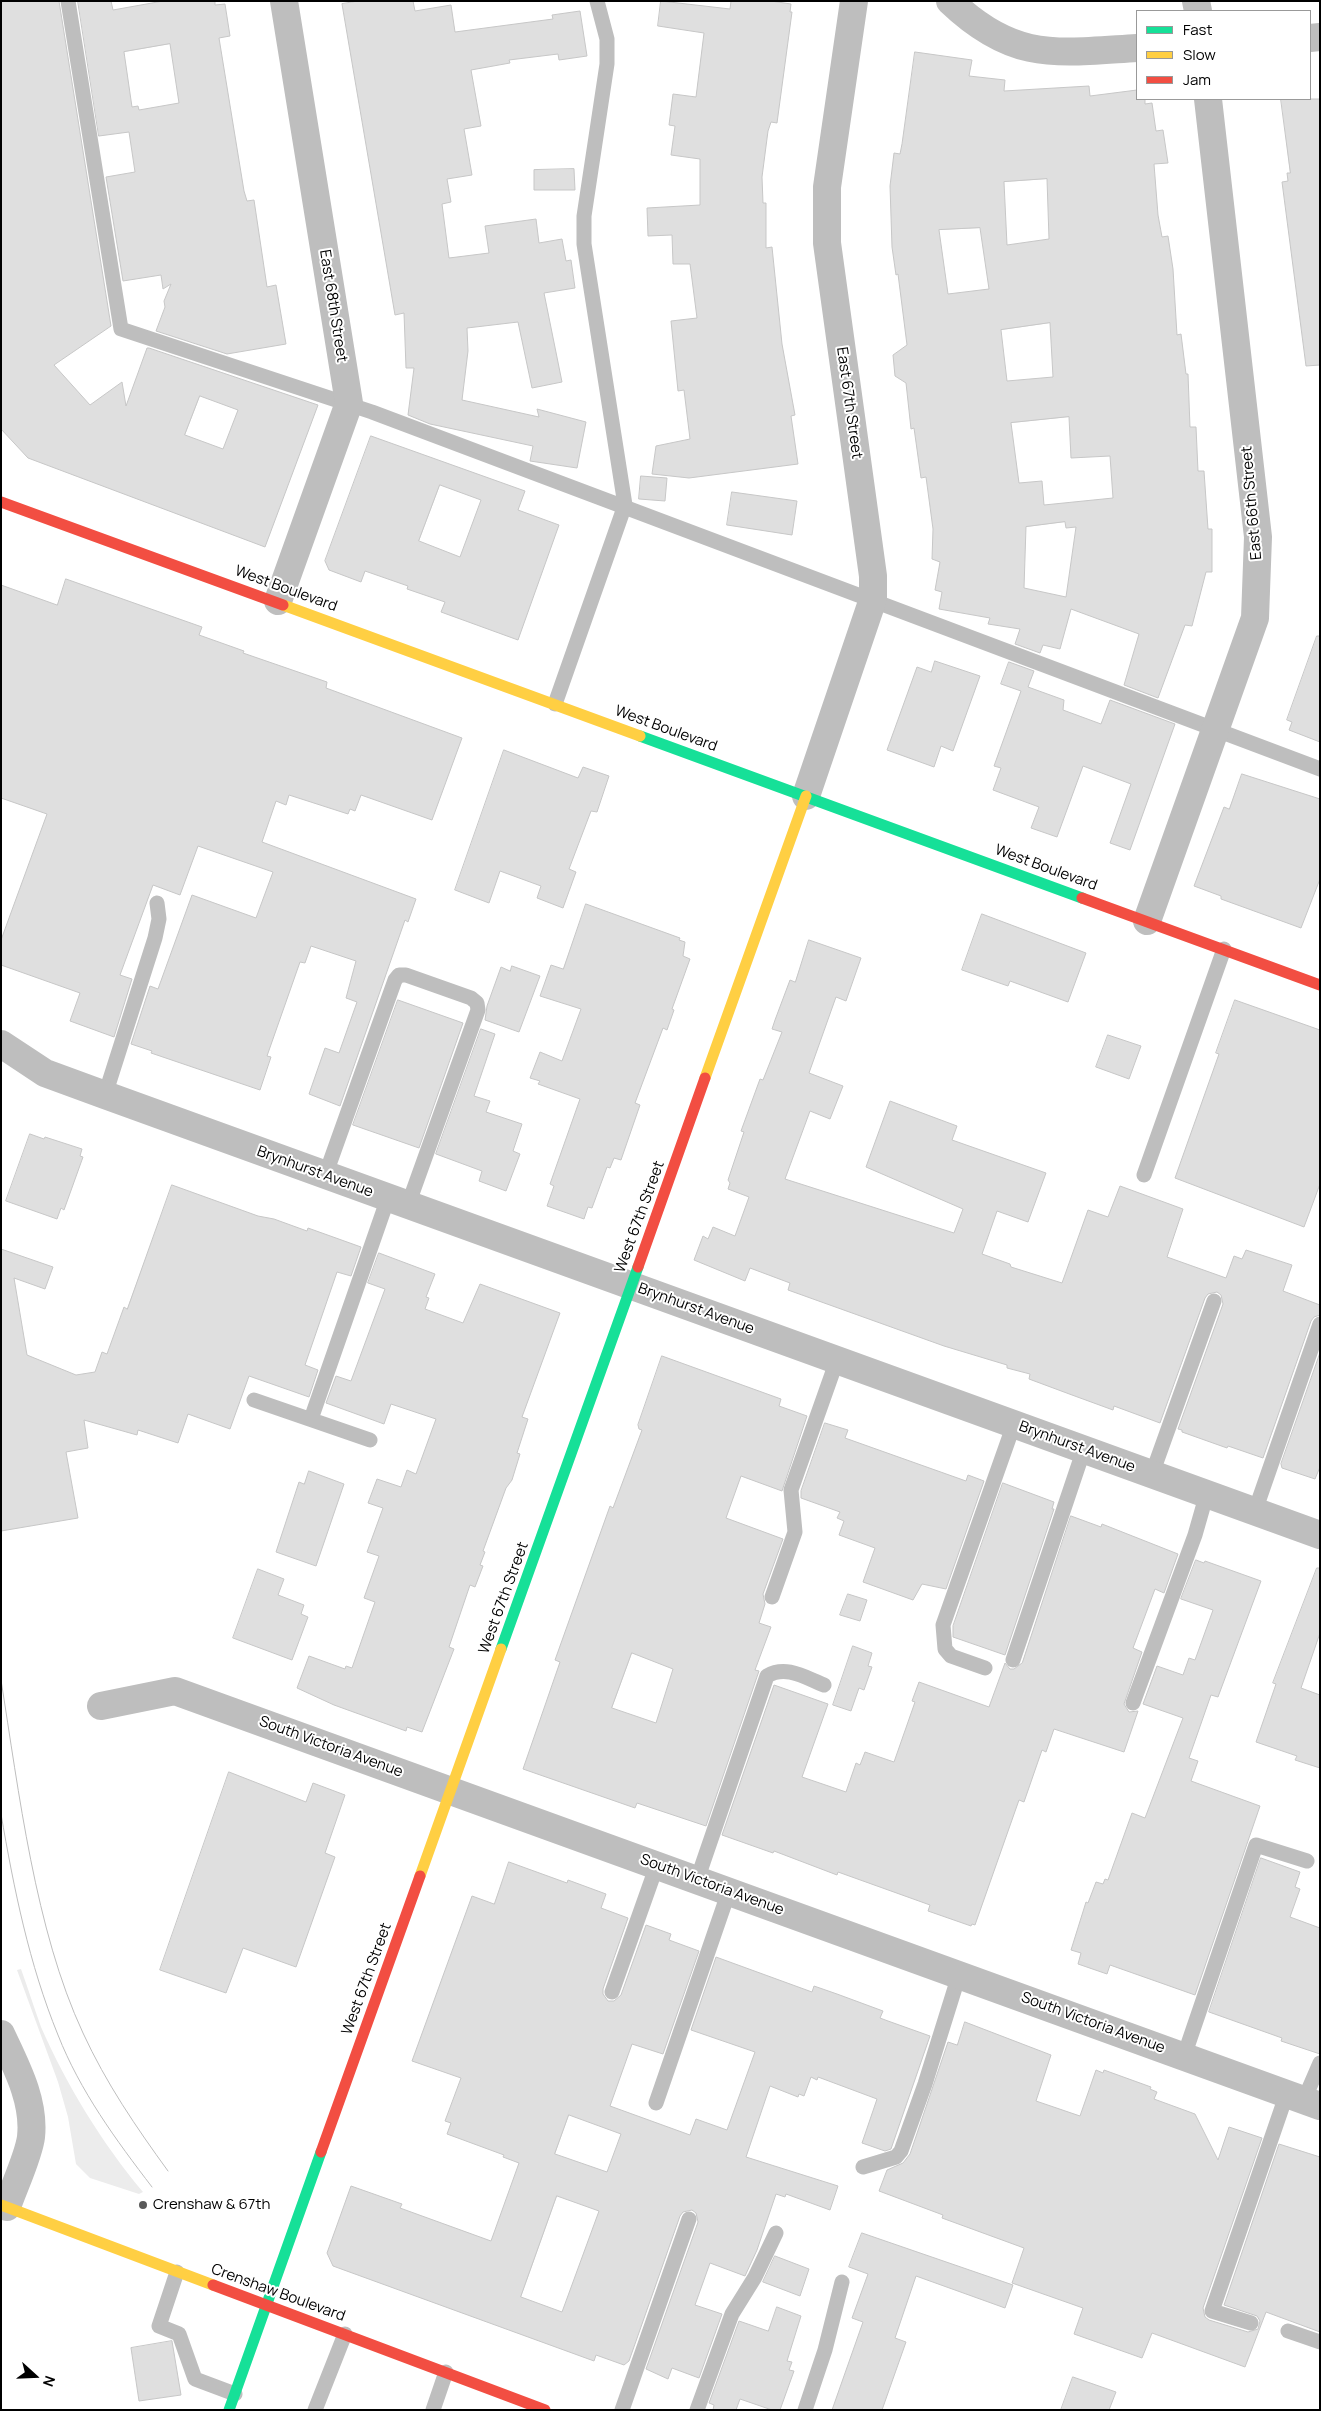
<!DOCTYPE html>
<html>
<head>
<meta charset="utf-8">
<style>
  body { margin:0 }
  #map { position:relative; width:1321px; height:2411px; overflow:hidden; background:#fff; font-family:Manrope,sans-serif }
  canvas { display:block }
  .frame { position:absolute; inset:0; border:2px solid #000; pointer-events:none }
  .legend { position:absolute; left:1136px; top:10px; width:175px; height:90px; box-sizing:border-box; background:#fff; border:1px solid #999; margin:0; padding:6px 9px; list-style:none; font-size:15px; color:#000 }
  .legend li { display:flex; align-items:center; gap:10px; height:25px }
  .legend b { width:25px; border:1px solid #999 }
  .north { position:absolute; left:10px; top:2351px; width:50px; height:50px; -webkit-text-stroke:4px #fff; paint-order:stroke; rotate:110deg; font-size:14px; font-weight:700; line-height:20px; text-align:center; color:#000 }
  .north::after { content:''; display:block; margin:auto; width:18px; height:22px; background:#000; clip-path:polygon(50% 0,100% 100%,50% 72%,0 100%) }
</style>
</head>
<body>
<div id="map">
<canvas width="1321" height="2411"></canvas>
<div class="frame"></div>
<ul class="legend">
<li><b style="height:6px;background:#16e098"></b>Fast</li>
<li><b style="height:6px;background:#ffcf43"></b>Slow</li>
<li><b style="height:6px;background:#f24e42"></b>Jam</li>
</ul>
<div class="north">N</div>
</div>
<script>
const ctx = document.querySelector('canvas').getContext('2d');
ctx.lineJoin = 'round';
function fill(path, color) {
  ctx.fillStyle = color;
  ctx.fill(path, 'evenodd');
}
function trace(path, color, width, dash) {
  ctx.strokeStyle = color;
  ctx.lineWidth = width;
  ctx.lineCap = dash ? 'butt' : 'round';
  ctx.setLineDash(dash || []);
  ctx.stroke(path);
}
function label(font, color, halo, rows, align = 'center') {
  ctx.font = font + ' Manrope,sans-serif';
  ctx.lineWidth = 4;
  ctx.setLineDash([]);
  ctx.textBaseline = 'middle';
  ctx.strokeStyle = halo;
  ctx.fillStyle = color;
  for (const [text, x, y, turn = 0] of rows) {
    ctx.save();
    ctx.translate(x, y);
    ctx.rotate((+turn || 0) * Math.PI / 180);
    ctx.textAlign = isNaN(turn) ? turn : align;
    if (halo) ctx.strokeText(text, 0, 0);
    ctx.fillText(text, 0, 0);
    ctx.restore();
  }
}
fill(new Path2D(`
  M 21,1969 C 28,1988 34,2008 41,2027 C 67,2086 102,2143 143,2192 L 139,2194 L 90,2178 L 76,2164 L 68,2117 L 58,2082 L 17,1970 Z`), '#ececec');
const building = new Path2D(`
  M 1,1 L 59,1 L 111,326 L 54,365 L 90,405 L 122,382 L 126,406 L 147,348 L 149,348 L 318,405 L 265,547 L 28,458 L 1,429 ZM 200,396 L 238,410 L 223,449 L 185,435 Z
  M 78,1 L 111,1 L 113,10 L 163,1 L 215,1 L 215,5 L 225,4 L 230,36 L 219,38 L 244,191 L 247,201 L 254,200 L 267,287 L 276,285 L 286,344 L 227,354 L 156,331 L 165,307 L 164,301 L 171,284 L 163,289 L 161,275 L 123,281 L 106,177 L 135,172 L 129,132 L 99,136 ZM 170,44 L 179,103 L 139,110 L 138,106 L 132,107 L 124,52 Z
  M 358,1 L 413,1 L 415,11 L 451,5 L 455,32 L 553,19 L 552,15 L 580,11 L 587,56 L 559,60 L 558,54 L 509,60 L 510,63 L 471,70 L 481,126 L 464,129 L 472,175 L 447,179 L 451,202 L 442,204 L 449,258 L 489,253 L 485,226 L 536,219 L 539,243 L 562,239 L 566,261 L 571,260 L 575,288 L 544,293 L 562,382 L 532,388 L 518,322 L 467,328 L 468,351 L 462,400 L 539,417 L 537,409 L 586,422 L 577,468 L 530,461 L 533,446 L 430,424 L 408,415 L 414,368 L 406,368 L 404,313 L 395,315 L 342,4 Z
  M 661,1 L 730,9 L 731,1 L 771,1 L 791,4 L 790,12 L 792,12 L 777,123 L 771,122 L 768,131 L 762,177 L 763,203 L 766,203 L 766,248 L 772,247 L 782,344 L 795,415 L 791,416 L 798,464 L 689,478 L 652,474 L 656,446 L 690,439 L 684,390 L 678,391 L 671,321 L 697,318 L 690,264 L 673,264 L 672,235 L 648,236 L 647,208 L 700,205 L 700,159 L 671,155 L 675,126 L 669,125 L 673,94 L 696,97 L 704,33 L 658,26 Z
  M 915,52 L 972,60 L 969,76 L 1005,80 L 1004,91 L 1089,86 L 1090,96 L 1137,90 L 1137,99 L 1145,99 L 1145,104 L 1152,103 L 1156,131 L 1163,130 L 1168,163 L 1154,164 L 1158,215 L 1162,237 L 1168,236 L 1173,269 L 1177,335 L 1181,334 L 1186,374 L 1188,374 L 1190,427 L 1196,427 L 1198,471 L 1204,471 L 1208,529 L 1212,529 L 1212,572 L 1206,572 L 1192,626 L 1185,625 L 1158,698 L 1124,685 L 1139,634 L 1071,609 L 1060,649 L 1043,645 L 1040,653 L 1015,644 L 1020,629 L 988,624 L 990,618 L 939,609 L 942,592 L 935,590 L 940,562 L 932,559 L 933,529 L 926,477 L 921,478 L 914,428 L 911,429 L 906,383 L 895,376 L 893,355 L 907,345 L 898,274 L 896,275 L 892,247 L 890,186 L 894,153 L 900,154 L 902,144 ZM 1047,179 L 1049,239 L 1007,245 L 1004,182 ZM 980,228 L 989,289 L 948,294 L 939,230 ZM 1050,323 L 1053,377 L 1007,381 L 1001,330 ZM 1069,417 L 1071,458 L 1110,456 L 1113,498 L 1044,505 L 1042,481 L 1019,483 L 1011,423 ZM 1065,522 L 1066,528 L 1076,527 L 1066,597 L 1024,588 L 1026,527 Z
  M 1281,99 L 1320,99 L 1320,365 L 1306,366 L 1282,182 L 1288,181 L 1287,173 L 1290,173 Z
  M 574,169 L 575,190 L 534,190 L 534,170 Z
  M 371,436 L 525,491 L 518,510 L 559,525 L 518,640 L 441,612 L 445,602 L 407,589 L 408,586 L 365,571 L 361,582 L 329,570 L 325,561 ZM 440,485 L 481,500 L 460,557 L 419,541 Z
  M 641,476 L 667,478 L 665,501 L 639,499 Z
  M 732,492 L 797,501 L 792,535 L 727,525 Z
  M 66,579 L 202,627 L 199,635 L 244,651 L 243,653 L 327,682 L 326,688 L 462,738 L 432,820 L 361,795 L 355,811 L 350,809 L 348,814 L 289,795 L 286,805 L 276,801 L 262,842 L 416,899 L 408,922 L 405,920 L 340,1106 L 309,1094 L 325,1048 L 339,1053 L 357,1002 L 346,998 L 356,961 L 311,946 L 305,963 L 300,962 L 267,1056 L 271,1057 L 260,1090 L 151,1053 L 152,1051 L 131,1044 L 150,986 L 158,989 L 192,895 L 256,918 L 273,872 L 198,846 L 180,895 L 153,885 L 120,975 L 132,979 L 114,1037 L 70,1021 L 80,993 L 1,965 L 1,940 L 47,814 L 1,798 L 1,585 L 57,605 Z
  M 1317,636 L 1320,636 L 1320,742 L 1289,730 L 1292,722 L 1287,720 Z
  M 935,661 L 980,676 L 953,751 L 941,746 L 934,767 L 887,750 L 917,667 L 931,672 Z
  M 1009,662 L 1034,671 L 1028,687 L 1064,700 L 1063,710 L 1101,724 L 1110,700 L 1175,724 L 1130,850 L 1110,843 L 1131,784 L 1083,766 L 1057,837 L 1031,828 L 1039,807 L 993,790 L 1001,768 L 994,766 L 1021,691 L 1001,684 Z
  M 504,750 L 578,778 L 583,767 L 609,776 L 597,812 L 591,811 L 569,869 L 576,872 L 563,908 L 537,898 L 541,886 L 500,871 L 489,903 L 455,890 Z
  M 1242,774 L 1320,799 L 1320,879 L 1301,928 L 1221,899 L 1221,896 L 1194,886 L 1224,807 L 1229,809 Z
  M 586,904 L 680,938 L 679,940 L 685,942 L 683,956 L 690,959 L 672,1009 L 674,1010 L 667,1030 L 663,1028 L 635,1103 L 640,1105 L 621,1160 L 614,1158 L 610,1168 L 607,1167 L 592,1208 L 588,1207 L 584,1219 L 547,1206 L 554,1186 L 550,1184 L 580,1099 L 538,1084 L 540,1081 L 530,1078 L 540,1052 L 562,1061 L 581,1009 L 540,996 L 551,965 L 563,969 Z
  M 982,914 L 1086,953 L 1068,1002 L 1010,981 L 1008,986 L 962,970 Z
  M 809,940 L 861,958 L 846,1001 L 836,997 L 809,1073 L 843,1086 L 830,1119 L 810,1111 L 785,1179 L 954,1233 L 963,1209 L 866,1167 L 890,1101 L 957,1126 L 952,1140 L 1046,1173 L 1028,1222 L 997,1211 L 982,1254 L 1010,1264 L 1011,1267 L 1062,1283 L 1088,1210 L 1108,1217 L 1120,1186 L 1183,1209 L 1167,1257 L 1226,1278 L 1234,1256 L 1242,1259 L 1246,1250 L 1292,1265 L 1283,1291 L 1320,1305 L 1320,1315 L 1314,1317 L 1311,1321 L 1263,1458 L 1228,1446 L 1227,1448 L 1182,1432 L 1182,1430 L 1178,1429 L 1223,1304 L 1221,1295 L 1217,1292 L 1208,1294 L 1205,1298 L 1160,1423 L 1114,1406 L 1113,1410 L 1072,1395 L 1029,1379 L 1030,1374 L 1007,1368 L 1007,1365 L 944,1346 L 788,1290 L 790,1283 L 750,1268 L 745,1281 L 694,1260 L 703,1236 L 708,1239 L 713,1227 L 735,1236 L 749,1197 L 728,1189 L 730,1183 L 728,1180 L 744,1132 L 741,1131 L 760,1079 L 763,1080 L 782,1032 L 772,1029 L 775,1020 L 790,980 L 795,982 Z
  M 512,966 L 540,976 L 519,1032 L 485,1020 L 487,1006 L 501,967 L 510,971 Z
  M 398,1000 L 463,1023 L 419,1148 L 353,1125 Z
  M 1235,1000 L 1320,1030 L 1320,1184 L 1304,1227 L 1175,1178 L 1219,1054 L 1216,1053 Z
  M 481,1029 L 495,1034 L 474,1096 L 490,1101 L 486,1112 L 522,1124 L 513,1151 L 520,1154 L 506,1191 L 479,1181 L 482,1171 L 436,1154 Z
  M 1108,1035 L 1141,1046 L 1129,1079 L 1096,1067 Z
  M 30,1134 L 44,1139 L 45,1137 L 82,1149 L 80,1156 L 83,1157 L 64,1210 L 61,1208 L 57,1219 L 6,1201 Z
  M 172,1185 L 258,1216 L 274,1219 L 307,1231 L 308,1228 L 361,1247 L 351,1276 L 337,1272 L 305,1365 L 318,1370 L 309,1397 L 249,1376 L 230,1429 L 188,1414 L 178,1443 L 138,1430 L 137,1435 L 84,1420 L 88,1448 L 66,1452 L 78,1518 L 1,1531 L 1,1249 L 53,1267 L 45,1289 L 14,1278 L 27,1355 L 76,1375 L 95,1372 L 102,1352 L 107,1354 L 124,1307 L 127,1309 Z
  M 379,1253 L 435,1274 L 426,1297 L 429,1298 L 425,1309 L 463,1323 L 480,1284 L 560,1313 L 522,1417 L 528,1419 L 517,1453 L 520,1454 L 512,1480 L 506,1488 L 483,1551 L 485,1552 L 480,1565 L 483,1566 L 475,1587 L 470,1585 L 449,1647 L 454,1649 L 422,1732 L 407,1727 L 406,1731 L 334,1705 L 297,1688 L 309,1656 L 345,1669 L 346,1666 L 352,1668 L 375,1602 L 364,1598 L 379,1556 L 367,1552 L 383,1508 L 368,1503 L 377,1479 L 401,1487 L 407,1470 L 416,1474 L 436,1419 L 391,1404 L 384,1424 L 326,1403 L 336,1376 L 351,1381 L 385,1289 L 368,1283 Z
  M 1320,1353 L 1320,1467 L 1315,1479 L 1282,1468 L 1281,1464 Z
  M 662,1356 L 781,1399 L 779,1406 L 807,1416 L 782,1491 L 741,1476 L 726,1518 L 783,1539 L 763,1594 L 765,1604 L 759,1623 L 771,1627 L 755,1670 L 759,1671 L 706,1826 L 637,1803 L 635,1808 L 523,1769 L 560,1662 L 555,1660 L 610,1506 L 613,1508 L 642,1430 L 639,1429 L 638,1425 ZM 632,1653 L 673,1669 L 656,1723 L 612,1708 Z
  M 825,1423 L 848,1430 L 845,1438 L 966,1481 L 968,1475 L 984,1481 L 946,1589 L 922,1584 L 913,1600 L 863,1582 L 875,1548 L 839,1535 L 844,1521 L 837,1518 L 840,1512 L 801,1498 L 801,1491 Z
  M 309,1471 L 344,1484 L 316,1566 L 276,1552 L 299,1482 L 304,1484 Z
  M 1003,1483 L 1054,1502 L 1052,1509 L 1054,1509 L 1005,1655 L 953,1637 L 953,1626 Z
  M 1071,1516 L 1101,1527 L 1102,1524 L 1178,1554 L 1164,1593 L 1155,1589 L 1133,1648 L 1142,1652 L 1124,1704 L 1129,1712 L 1138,1711 L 1124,1752 L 1054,1729 L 1046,1752 L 1042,1750 L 1024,1802 L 1019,1800 L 975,1925 L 972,1924 L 971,1926 L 928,1911 L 930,1905 L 838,1872 L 837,1875 L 774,1851 L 773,1853 L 722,1835 L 774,1685 L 828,1704 L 802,1777 L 846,1792 L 856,1763 L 860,1765 L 865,1752 L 894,1762 L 915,1702 L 912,1701 L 919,1682 L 989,1707 L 1005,1663 L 1010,1669 L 1014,1669 L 1022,1663 Z
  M 1196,1560 L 1204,1563 L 1205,1561 L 1261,1581 L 1218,1697 L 1211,1695 L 1189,1758 L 1198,1761 L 1191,1781 L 1260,1806 L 1195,1995 L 1110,1965 L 1107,1974 L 1078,1964 L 1081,1953 L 1071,1950 L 1086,1902 L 1088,1903 L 1096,1882 L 1103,1884 L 1105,1879 L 1108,1880 L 1132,1813 L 1145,1818 L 1183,1718 L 1143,1704 L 1157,1666 L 1183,1675 L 1189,1658 L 1195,1660 L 1213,1610 L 1181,1599 Z
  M 1317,1568 L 1320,1568 L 1320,1633 L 1301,1688 L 1320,1695 L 1320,1768 L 1295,1760 L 1297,1756 L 1256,1742 L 1276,1684 L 1273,1683 Z
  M 258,1569 L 284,1579 L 278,1595 L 304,1605 L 301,1614 L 308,1617 L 292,1660 L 233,1638 Z
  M 848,1594 L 867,1600 L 860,1621 L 840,1615 Z
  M 853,1646 L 872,1653 L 868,1666 L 872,1667 L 864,1690 L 859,1688 L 851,1711 L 833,1705 Z
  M 229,1772 L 306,1802 L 313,1783 L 345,1795 L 325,1853 L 335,1857 L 296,1967 L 243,1948 L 226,1993 L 160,1970 Z
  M 1261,1858 L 1300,1872 L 1295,1887 L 1300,1889 L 1290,1917 L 1320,1928 L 1320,2054 L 1281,2041 L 1282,2038 L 1209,2012 Z
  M 509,1862 L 567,1883 L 568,1880 L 606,1894 L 601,1908 L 628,1918 L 603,1989 L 603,1994 L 608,2001 L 614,2001 L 621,1995 L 646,1925 L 671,1934 L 669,1940 L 699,1951 L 663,2054 L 632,2044 L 610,2106 L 690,2135 L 696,2119 L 727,2130 L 755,2052 L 691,2030 L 716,1957 L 812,1992 L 814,1986 L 837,1994 L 883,2011 L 880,2018 L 888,2021 L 930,2036 L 891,2149 L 885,2151 L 862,2143 L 877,2099 L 818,2077 L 817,2080 L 811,2077 L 804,2096 L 799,2094 L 798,2097 L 770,2086 L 746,2157 L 838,2186 L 830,2210 L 786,2194 L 785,2197 L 776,2194 L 757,2250 L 745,2276 L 710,2263 L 695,2305 L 722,2314 L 699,2378 L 672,2368 L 668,2379 L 646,2369 L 698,2222 L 696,2213 L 692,2210 L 683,2212 L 680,2216 L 629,2361 L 624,2365 L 596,2355 L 594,2361 L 333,2266 L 327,2253 L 351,2186 L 402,2204 L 400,2208 L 491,2241 L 519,2163 L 503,2157 L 504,2155 L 447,2134 L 451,2123 L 445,2121 L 461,2078 L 412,2061 L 472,1896 L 494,1904 ZM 569,2115 L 621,2134 L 607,2172 L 555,2154 ZM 557,2196 L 599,2211 L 562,2312 L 521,2297 Z
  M 965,2022 L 1051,2055 L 1036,2101 L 1080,2116 L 1096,2070 L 1103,2073 L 1104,2070 L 1151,2087 L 1150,2089 L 1157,2092 L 1154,2099 L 1195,2114 L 1218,2160 L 1229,2127 L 1262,2138 L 1203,2308 L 1205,2317 L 1209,2320 L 1248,2332 L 1258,2329 L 1260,2321 L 1257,2316 L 1224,2305 L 1279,2144 L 1320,2157 L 1320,2332 L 1266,2312 L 1245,2367 L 1152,2333 L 1142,2358 L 1074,2334 L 1083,2308 L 1012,2283 L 1024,2248 L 942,2218 L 943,2215 L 879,2191 L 887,2170 L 903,2163 L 910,2154 L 948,2042 L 957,2045 Z
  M 862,2233 L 1013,2285 L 1005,2308 L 916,2276 L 895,2338 L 906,2342 L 882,2410 L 832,2410 L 863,2322 L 852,2318 L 868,2274 L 849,2267 Z
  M 775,2256 L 809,2269 L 800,2296 L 763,2282 Z
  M 777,2307 L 801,2316 L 787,2361 L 792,2362 L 789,2370 L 794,2371 L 780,2410 L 772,2410 L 740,2399 L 736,2410 L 713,2410 L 714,2405 L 709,2403 L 739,2321 L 768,2331 Z
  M 172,2341 L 181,2395 L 139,2401 L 131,2348 Z
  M 1073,2377 L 1116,2392 L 1109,2410 L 1061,2410 Z`);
fill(building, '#dfdfdf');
trace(building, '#c7c7c7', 1);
trace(new Path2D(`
  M 68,1 L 121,329 L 372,412 L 1320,769
  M 555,704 L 625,505 L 584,244 L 584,216 L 607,64 L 607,39 L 597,1
  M 105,1095 L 155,938 L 159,919 L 157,903
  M 1144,1175 L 1224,949
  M 325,1176 L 395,980 L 399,975 L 406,975 L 471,998 L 477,1003 L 478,1010 L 408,1205
  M 254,1400 L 370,1440
  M 311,1419 L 388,1198
  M 1152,1474 L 1214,1301
  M 1255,1511 L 1320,1324
  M 772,1597 L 795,1532 L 791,1490 L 837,1360
  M 1013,1660 L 1084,1449
  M 985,1668 L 951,1656 L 945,1649 L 943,1625 L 1014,1424
  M 1133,1703 L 1195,1535 L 1207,1493
  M 697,1880 L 767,1676 C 786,1665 804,1677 824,1685
  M 612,1992 L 657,1865
  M 1184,2056 L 1256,1845 L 1307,1861
  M 1304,2100 L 1320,2063
  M 656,2103 L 729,1891
  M 863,2167 L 896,2157 L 901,2151 L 925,2084 L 959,1975
  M 177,2272 L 159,2326 L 179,2334 L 195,2379 L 235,2394
  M 1251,2323 L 1212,2311 L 1287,2093
  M 1288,2331 L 1320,2342
  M 315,2410 L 345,2334
  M 433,2410 L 446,2372
  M 622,2410 L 689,2219
  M 697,2410 L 732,2314 L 755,2277 L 776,2233
  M 805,2410 L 825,2350 L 842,2282`), '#bebebe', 15);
trace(new Path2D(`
  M 950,1 C 1014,62 1056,53 1137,48
  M 1196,1 L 1198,11
  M 1310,38 L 1320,37
  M 278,601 L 349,403 L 284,1
  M 806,796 L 873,599 L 873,576 L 827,243 L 827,187 L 854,1
  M 1147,921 L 1255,618 L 1258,537 L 1208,99
  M 1,1044 L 45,1073 L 105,1095 L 1320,1535
  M 101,1706 L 175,1691 L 1320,2106
  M 1,2034 C 16,2066 35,2101 31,2137 C 29,2155 13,2189 7,2207`), '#bebebe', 28);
trace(new Path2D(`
  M 640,736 L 1082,898
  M 501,1649 L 638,1267
  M 229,2410 L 321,2152`), '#16e098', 11);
trace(new Path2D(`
  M 283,605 L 640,736
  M 705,1078 L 806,796
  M 420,1876 L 501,1649
  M 1,2205 L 213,2285`), '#ffcf43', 11);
trace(new Path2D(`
  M 1,502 L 283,605
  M 1082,898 L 1320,985
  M 638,1267 L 705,1078
  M 321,2152 L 420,1876
  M 213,2285 L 545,2410`), '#f24e42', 11);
trace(new Path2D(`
  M 1,1680 C 19,1792 35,1930 83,2033 C 106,2083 136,2127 168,2171
  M 1,1814 C 14,1889 29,1964 58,2035 C 80,2091 116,2140 152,2187`), '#bebebe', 1);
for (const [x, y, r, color] of [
  [143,2205,5,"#595959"]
]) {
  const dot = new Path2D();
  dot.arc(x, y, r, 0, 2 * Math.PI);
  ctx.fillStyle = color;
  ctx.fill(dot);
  trace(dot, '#fff', 2);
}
label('15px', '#000', '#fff', [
  ["East 68th Street",333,306,81],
  ["East 67th Street",849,403,82],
  ["East 66th Street",1252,503,-95],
  ["West Boulevard",286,589,20],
  ["West Boulevard",666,729,20],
  ["West Boulevard",1046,868,20],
  ["Brynhurst Avenue",315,1172,20],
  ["West 67th Street",640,1217,-70],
  ["Brynhurst Avenue",696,1309,20],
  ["Brynhurst Avenue",1077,1447,20],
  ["West 67th Street",504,1598,-70],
  ["South Victoria Avenue",331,1747,20],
  ["South Victoria Avenue",712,1885,20],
  ["West 67th Street",367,1979,-70],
  ["South Victoria Avenue",1093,2023,20],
  ["Crenshaw Boulevard",278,2293,20]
]);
label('15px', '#000', '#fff', [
  ["Crenshaw & 67th",153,2205]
], 'left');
</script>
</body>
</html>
